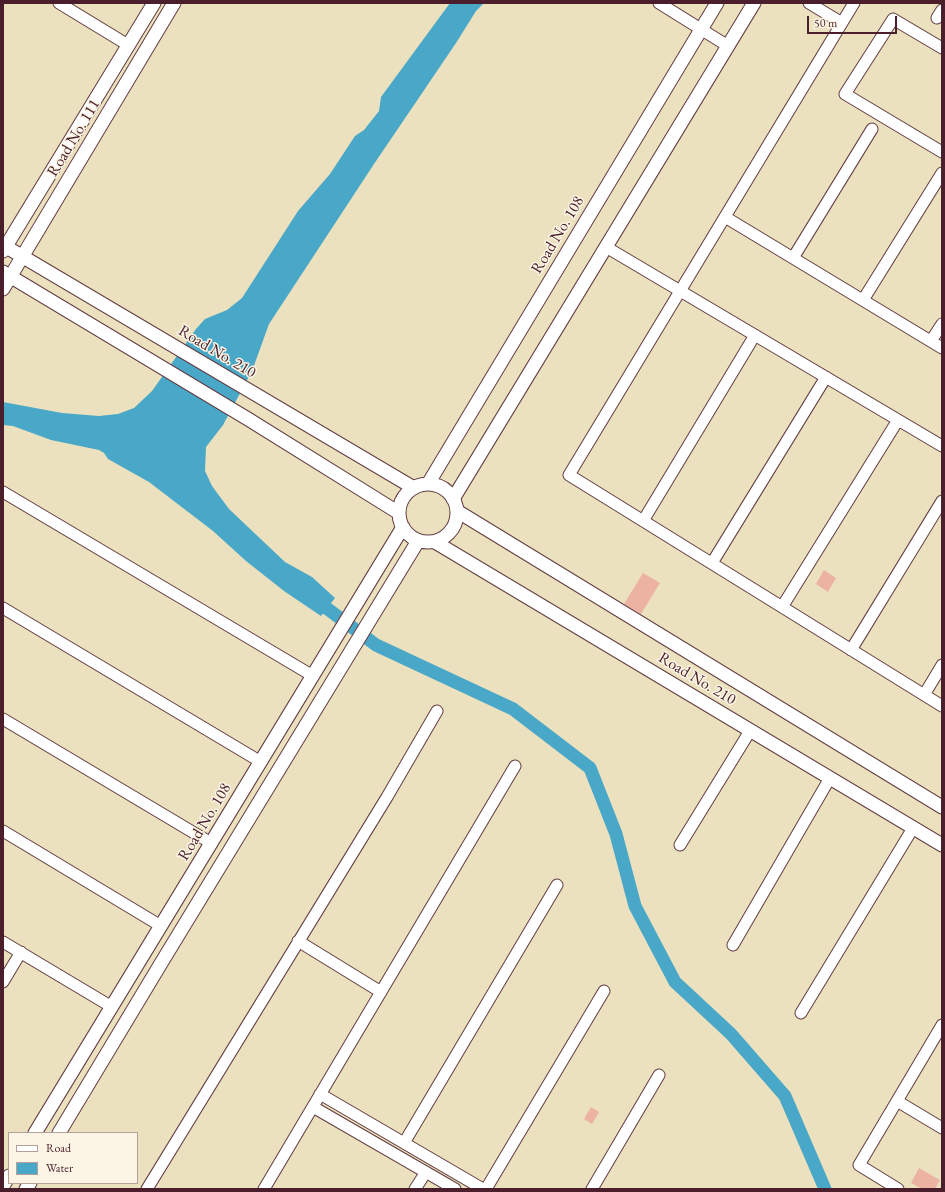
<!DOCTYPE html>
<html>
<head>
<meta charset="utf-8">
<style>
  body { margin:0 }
  #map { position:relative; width:945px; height:1192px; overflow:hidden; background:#ebe1be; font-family:"EB Garamond",serif }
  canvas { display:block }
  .frame { position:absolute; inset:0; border:4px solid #4a1f2b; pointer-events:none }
  .legend { position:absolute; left:8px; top:1132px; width:130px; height:52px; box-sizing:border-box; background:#fcf5e5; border:1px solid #b59f9b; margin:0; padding:5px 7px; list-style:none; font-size:12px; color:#4a1f2b }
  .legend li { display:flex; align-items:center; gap:8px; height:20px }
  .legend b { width:20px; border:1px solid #b59f9b }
  .scale { position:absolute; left:807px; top:16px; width:90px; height:18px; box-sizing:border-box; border:2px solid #4a1f2b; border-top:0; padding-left:5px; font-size:12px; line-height:14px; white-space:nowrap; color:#4a1f2b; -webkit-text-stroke:3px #fcf5e5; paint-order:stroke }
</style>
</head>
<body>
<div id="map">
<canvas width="945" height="1192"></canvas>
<div class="frame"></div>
<ul class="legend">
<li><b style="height:5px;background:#fff"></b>Road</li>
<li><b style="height:11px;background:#49a7c8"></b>Water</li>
</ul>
<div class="scale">50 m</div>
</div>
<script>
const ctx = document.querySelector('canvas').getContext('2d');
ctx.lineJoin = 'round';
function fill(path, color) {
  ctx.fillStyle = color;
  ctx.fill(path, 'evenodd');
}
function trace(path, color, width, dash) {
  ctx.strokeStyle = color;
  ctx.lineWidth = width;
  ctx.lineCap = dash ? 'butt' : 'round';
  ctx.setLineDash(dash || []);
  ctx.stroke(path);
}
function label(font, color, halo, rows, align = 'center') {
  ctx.font = font + ' "EB Garamond",serif';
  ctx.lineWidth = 3;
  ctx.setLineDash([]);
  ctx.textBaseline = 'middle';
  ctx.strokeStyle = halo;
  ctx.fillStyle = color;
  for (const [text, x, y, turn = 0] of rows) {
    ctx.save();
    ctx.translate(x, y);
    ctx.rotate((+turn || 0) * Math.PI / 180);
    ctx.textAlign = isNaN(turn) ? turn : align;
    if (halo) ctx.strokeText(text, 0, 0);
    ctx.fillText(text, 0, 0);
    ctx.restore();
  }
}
fill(new Path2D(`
  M 450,3 L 484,3 L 476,11 L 456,43 L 374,164 L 269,324 L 252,371 L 223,425 L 206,447 L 205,471 L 212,486 L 229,509 L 285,562 L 312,577 L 335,598 L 321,616 L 284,591 L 246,561 L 213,531 L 149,482 L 108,459 L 104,453 L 99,450 L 51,440 L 13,426 L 3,425 L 3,402 L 62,413 L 99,416 L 118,414 L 134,408 L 152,391 L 196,329 L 205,319 L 227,310 L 242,298 L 298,211 L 330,174 L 355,136 L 364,130 L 379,111 L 381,97 Z`), '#49a7c8');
trace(new Path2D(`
  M 313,598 L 376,645 L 513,709 L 590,768 L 616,834 L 635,906 L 675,982 L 731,1034 L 785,1096 L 825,1189`), '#49a7c8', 13);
fill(new Path2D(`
  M 824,570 L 836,578 L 828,592 L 816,584 Z
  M 643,573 L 660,583 L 641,614 L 624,604 Z
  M 591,1107 L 599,1112 L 592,1124 L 584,1119 Z
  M 919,1168 L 940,1180 L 935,1189 L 922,1189 L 911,1183 Z`), '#ecb3a3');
const minor = new Path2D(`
  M 59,3 L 128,45
  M 659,3 L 728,46
  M 809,3 L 842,23
  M 854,3 L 569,475 L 942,706
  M 937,18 L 942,10
  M 942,48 L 893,19 L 845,94 L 942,152
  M 725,217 L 942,348
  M 606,247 L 942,446
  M 793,258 L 872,129
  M 863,300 L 942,173
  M 931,341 L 942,324
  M 3,492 L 313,676
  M 643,521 L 755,335
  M 712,563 L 826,377
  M 782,607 L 898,420
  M 3,608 L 261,762
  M 851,650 L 942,501
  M 924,695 L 942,665
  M 3,719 L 211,843
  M 3,831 L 161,926
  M 680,845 L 750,731
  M 298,941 L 381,992
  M 3,942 L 112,1007
  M 733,945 L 830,778
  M 3,982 L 21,952
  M 801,1013 L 913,828
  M 320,1094 L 483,1189
  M 897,1101 L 942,1128
  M 313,1107 L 455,1189
  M 404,1143 L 557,885
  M 147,1189 L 387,797 L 437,711
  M 264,1189 L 515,766
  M 415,1189 L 426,1172
  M 486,1189 L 604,991
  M 592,1189 L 659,1075
  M 898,1189 L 859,1165 L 942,1025`);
const tertiary = new Path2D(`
  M 3,245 L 414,488
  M 3,251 L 154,3
  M 3,272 L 248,419 L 399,513
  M 3,289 L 174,3
  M 428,484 L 717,3
  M399 513a29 29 0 1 1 58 0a29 29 0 1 1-58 0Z
  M 453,499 L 754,3
  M 457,511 L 942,807
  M 435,542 L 942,845
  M 35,1133 L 403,527
  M 59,1133 L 160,965 L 418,541
  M 3,1186 L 9,1176
  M 26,1189 L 30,1183`);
trace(minor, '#623c41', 13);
trace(tertiary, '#623c41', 15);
trace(minor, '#fff', 11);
trace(tertiary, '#fff', 13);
label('16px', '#4a1f2b', '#fcf5e5', [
  ["Road No. 111",74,138,-59],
  ["Road No. 108",558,235,-59],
  ["Road No. 210",217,352,31],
  ["Road No. 210",697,679,31],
  ["Road No. 108",205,822,-59]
]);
</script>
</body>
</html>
